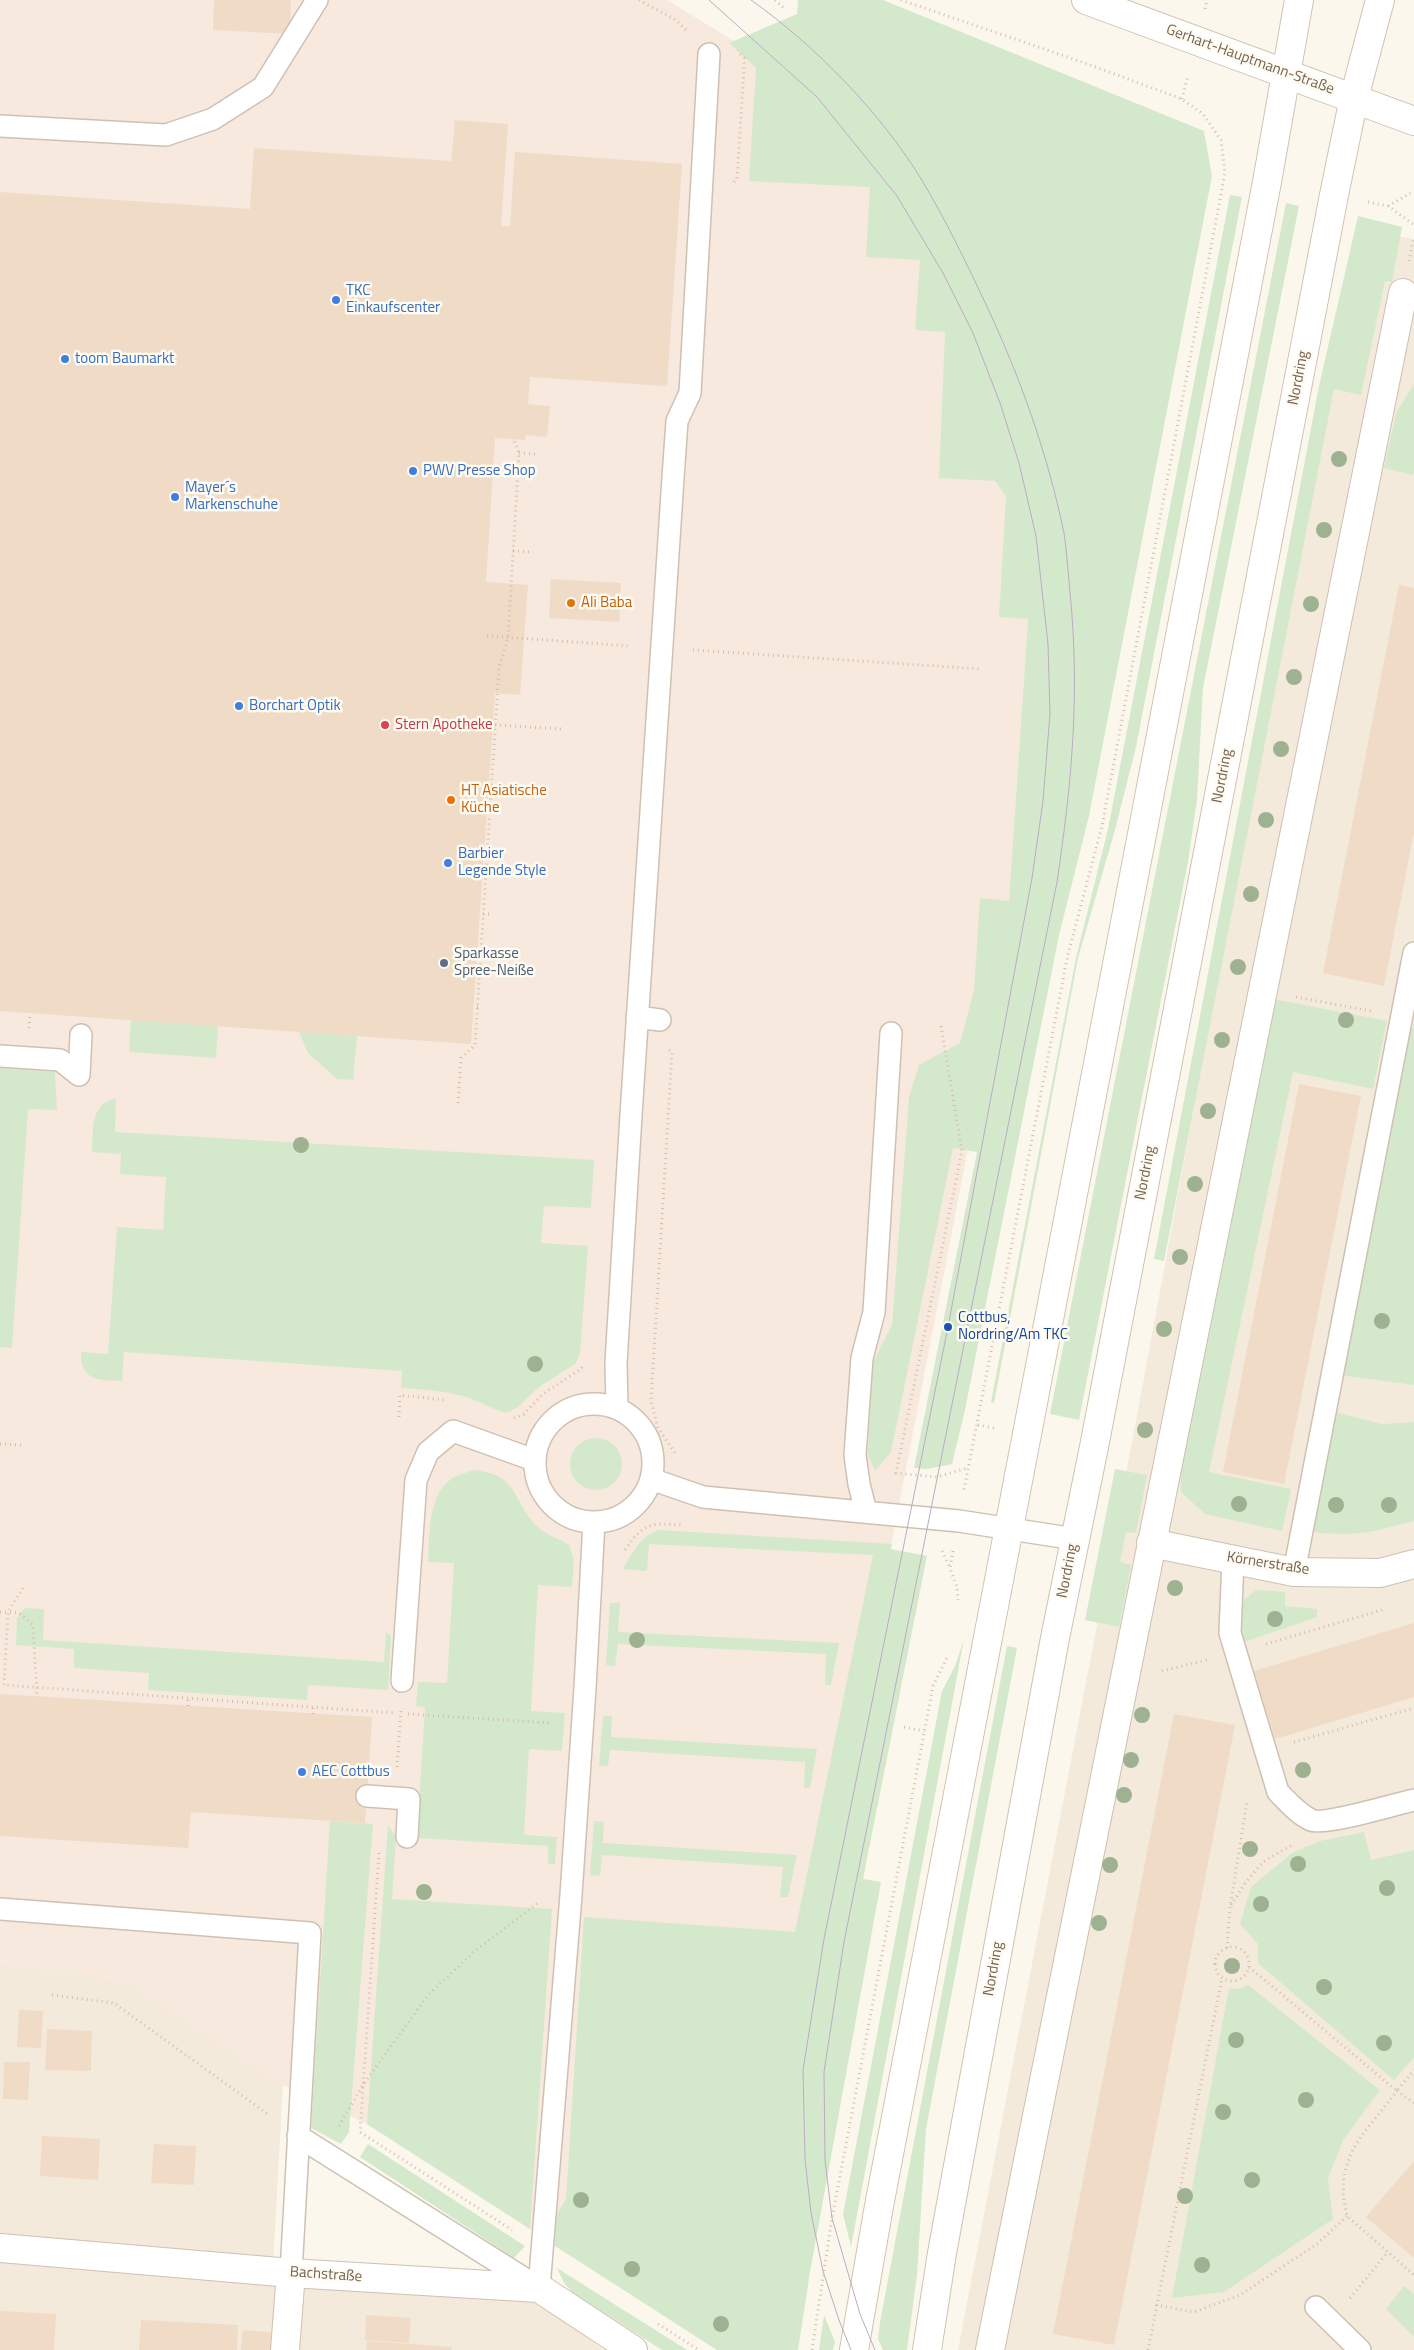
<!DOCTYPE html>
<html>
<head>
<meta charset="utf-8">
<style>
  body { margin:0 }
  canvas { display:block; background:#fcf7ec }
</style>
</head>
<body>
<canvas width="1414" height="2350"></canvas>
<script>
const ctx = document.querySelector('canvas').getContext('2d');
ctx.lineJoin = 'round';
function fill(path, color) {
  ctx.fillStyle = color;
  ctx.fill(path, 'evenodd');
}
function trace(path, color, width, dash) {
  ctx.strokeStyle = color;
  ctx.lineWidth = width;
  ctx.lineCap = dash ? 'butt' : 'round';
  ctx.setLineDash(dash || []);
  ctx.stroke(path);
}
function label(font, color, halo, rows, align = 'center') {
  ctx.font = font + ' "Titillium Web",sans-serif';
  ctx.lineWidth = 5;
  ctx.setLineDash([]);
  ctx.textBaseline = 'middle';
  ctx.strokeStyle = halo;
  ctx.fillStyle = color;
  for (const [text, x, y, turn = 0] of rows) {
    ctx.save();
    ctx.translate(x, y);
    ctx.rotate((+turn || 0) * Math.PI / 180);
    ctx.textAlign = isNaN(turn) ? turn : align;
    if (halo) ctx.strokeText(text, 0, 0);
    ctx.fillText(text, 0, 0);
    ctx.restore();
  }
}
fill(new Path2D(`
  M 1356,228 L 1414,239 L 1414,2350 L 958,2350 L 1134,1432 Z
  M 0,1962 L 129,1982 L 283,2085 L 272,2283 L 536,2301 L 604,2350 L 0,2350 Z`), '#f3eadb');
fill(new Path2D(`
  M 0,0 L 667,0 L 734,41 L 871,186 L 920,259 L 1008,498 L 1028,618 L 1009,902 L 999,989 L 803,2000 L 798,2350 L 717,2350 L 367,2124 L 283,2085 L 129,1982 L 0,1962 Z`), '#f8e9de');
fill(new Path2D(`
  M 798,0 L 883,0 L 1204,131 L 1212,176 L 1089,816 L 1059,935 L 965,1410 L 952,1464 L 927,1469 L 914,1468 L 977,1152 L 953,1148 L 891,1452 L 875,1471 L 868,1455 L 872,1364 L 892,1325 L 909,1097 L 919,1065 L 960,1043 L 974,990 L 980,898 L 1009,901 L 1028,619 L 999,617 L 1006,496 L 995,481 L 939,478 L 945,332 L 915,330 L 920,260 L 866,257 L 870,187 L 749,181 L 756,68 L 729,43 L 797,14 Z
  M 1230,195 L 1242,197 L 1136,747 L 1115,830 L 1078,958 L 994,1403 L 991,1402 L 1076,958 L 1108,829 Z
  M 1286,203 L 1299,206 L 1203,688 L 1197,800 L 1188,862 L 1079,1420 L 1050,1414 Z
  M 1358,216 L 1402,227 L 1392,282 L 1385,281 L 1361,395 L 1334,389 L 1164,1261 L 1154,1259 L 1319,386 Z
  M 1414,384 L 1414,471 L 1413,475 L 1384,468 L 1396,413 Z
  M 1273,999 L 1387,1021 L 1373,1089 L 1293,1072 L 1209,1472 L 1291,1489 L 1282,1531 L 1205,1514 L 1181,1492 L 1180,1464 Z
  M 131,1020 L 218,1026 L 216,1058 L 129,1052 Z
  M 1408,1027 L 1414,1028 L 1414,1385 L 1339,1375 Z
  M 299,1032 L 357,1036 L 353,1080 L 337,1079 L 308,1053 Z
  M 0,1068 L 55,1072 L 57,1110 L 28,1109 L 12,1348 L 0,1347 Z
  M 116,1099 L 115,1132 L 594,1160 L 591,1208 L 544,1206 L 541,1243 L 588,1246 L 580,1354 L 575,1364 L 539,1387 L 518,1407 L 506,1413 C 491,1409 478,1400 463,1396 C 442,1391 422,1389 401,1388 L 402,1371 L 124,1352 L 122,1381 C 100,1380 80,1382 81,1352 L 108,1354 L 117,1227 L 163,1230 L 166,1177 L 120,1174 L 121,1154 L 92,1152 C 93,1131 90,1102 116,1099 Z
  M 1330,1411 L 1383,1424 L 1414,1422 L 1414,1521 C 1373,1532 1351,1538 1308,1531 Z
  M570 1464a26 26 0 1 1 52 0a26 26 0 1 1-52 0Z
  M 1115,1469 L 1147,1475 L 1136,1533 L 1126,1532 L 1120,1562 L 1131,1565 L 1119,1627 L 1085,1620 Z
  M 473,1470 C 522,1475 510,1501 539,1528 C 547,1535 560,1539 569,1545 L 574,1560 L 572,1587 L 538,1585 L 531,1711 L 565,1713 L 562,1751 L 529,1749 L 524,1835 L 557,1837 L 555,1864 L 548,1864 L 548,1846 L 417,1838 L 425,1707 L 416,1706 L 418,1682 L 447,1683 L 454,1563 L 428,1562 C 430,1534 427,1498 451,1479 C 457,1475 467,1473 473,1470 Z
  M 659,1530 L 892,1544 L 891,1549 L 927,1556 L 863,1879 L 881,1882 L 810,2272 L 798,2350 L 717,2350 L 555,2246 L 557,2214 L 566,2199 L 584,1917 L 795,1932 L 873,1555 L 649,1544 L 647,1571 L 623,1569 C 633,1552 639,1537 659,1530 Z
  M 1256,1590 L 1285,1592 L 1285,1606 L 1317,1609 L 1317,1617 L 1244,1642 L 1236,1619 L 1244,1600 Z
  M 610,1603 L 620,1603 L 618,1632 L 839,1643 L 831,1685 L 825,1685 L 826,1654 L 618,1644 L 615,1666 L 606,1665 Z
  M 25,1608 L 44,1609 L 43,1640 L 384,1662 L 386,1632 L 391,1636 L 388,1690 L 308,1685 L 307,1700 L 148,1690 L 149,1673 L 74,1668 L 74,1649 L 16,1645 L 17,1618 Z
  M 964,1639 L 851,2247 L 843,2214 L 942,1691 L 955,1666 Z
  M 1007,1646 L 1017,1648 L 926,2129 L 917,2275 L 907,2350 L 883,2350 L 878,2339 L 880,2322 Z
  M 603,1716 L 612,1716 L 611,1737 L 817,1749 L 810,1788 L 804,1788 L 805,1762 L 610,1750 L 608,1766 L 599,1766 Z
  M 330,1821 L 373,1824 L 349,2132 L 341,2144 L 311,2128 Z
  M 594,1821 L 604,1822 L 603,1843 L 797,1855 L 788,1897 L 780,1897 L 783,1867 L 602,1855 L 600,1876 L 590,1875 Z
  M 388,1825 L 396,1837 L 392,1899 L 552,1909 L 530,2229 L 367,2124 Z
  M 1364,1832 L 1371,1860 L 1414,1850 L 1414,2057 L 1394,2080 L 1258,1963 L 1258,1944 L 1240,1924 L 1251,1887 L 1292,1853 L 1320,1841 Z
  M 1248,1985 L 1380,2090 L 1343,2140 L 1328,2178 L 1333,2219 L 1224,2292 L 1172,2298 L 1229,1988 L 1239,1989 Z
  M 368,2144 L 525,2246 L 514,2258 L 360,2157 Z
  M 557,2268 L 687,2350 L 662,2350 L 573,2293 L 564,2283 Z
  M 1404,2286 L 1414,2294 L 1414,2337 L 1386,2309 Z
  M 824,2315 L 835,2342 L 833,2350 L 819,2350 Z`), '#d4e9cb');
fill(new Path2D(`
  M 214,0 L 291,0 L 290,34 L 213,30 Z
  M 455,120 L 508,124 L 501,226 L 510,226 L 515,152 L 682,164 L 667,386 L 530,377 L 528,404 L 550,406 L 547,437 L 526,435 L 525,440 L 495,438 L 486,582 L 528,585 L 520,695 L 495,693 L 471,1044 L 0,1011 L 0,192 L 250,209 L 254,148 L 451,161 Z
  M 551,579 L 621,583 L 619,622 L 549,618 Z
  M 1399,585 L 1414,588 L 1414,832 L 1384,986 L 1323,973 Z
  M 1299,1084 L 1361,1096 L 1284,1484 L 1223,1472 Z
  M 1414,1623 L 1414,1697 L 1275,1739 L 1254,1671 Z
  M 0,1694 L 372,1717 L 365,1823 L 191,1812 L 188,1848 L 0,1836 Z
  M 1174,1714 L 1235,1725 L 1114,2345 L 1053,2334 Z
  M 19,2010 L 43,2011 L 41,2048 L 17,2047 Z
  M 47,2029 L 92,2031 L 91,2071 L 45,2070 Z
  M 4,2062 L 30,2062 L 28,2100 L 3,2099 Z
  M 42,2136 L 100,2139 L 98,2180 L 40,2176 Z
  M 154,2144 L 196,2146 L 194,2185 L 151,2183 Z
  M 1414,2161 L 1414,2258 L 1366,2217 Z
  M 0,2311 L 56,2314 L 54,2350 L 0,2350 Z
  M 366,2315 L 411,2318 L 409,2343 L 365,2340 Z
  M 141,2320 L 238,2325 L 237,2350 L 139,2350 Z
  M 243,2330 L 279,2333 L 277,2350 L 241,2350 Z
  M 367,2341 L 452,2347 L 451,2350 L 366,2350 Z`), '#efdbc6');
const service = new Path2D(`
  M 0,126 L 166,135 L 213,119 L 263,87 L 317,0
  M 637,1017 L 660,1020
  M 0,1056 L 60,1060 L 79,1075
  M 79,1075 L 81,1035
  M535 1463a59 59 0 1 1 118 0a59 59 0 1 1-118 0Z
  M 617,1408 L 616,1363 L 631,1115 L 673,478 L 677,421 L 690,393 L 709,54
  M 651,1479 L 703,1497 L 959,1521 L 1075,1539
  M 866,1512 L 859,1484 L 855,1455 L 862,1358 L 874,1312 L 891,1033
  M 1233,1559 L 1230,1633 L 1278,1792 C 1288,1802 1298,1814 1311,1820 C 1324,1826 1396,1804 1414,1800
  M 1294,1572 L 1414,953
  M 402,1681 L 416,1480 L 428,1452 L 453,1431 L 534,1460
  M 367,1796 L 409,1799 L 407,1837
  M 0,1909 L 310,1933 L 291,2273
  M 298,2136 L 539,2288 L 571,1895 L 585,1688 L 594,1522
  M 1316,2307 L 1360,2350`);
const minor = new Path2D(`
  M 1151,1543 L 1294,1572 L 1380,1573 L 1414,1564
  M 0,2248 L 291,2273 L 539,2288 L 633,2350
  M 285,2350 L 291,2273
  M 990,2350 L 1403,293`);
const tertiary = new Path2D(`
  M 1086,0 L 1414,121`);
const secondary = new Path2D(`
  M 854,2350 L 879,2206 L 1267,182 L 1299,0
  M 927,2350 L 942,2253 L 1055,1638 L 1094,1447 L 1334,195 L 1354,98 L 1380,0`);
trace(service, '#cec1b2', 24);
trace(minor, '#cec1b2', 30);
trace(tertiary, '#cec1b2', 30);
trace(secondary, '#d0c2b0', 30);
trace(new Path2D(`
  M 639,0 L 676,20 L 688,32
  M 775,0 L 786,10
  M 901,0 L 1082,62 L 1182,99 L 1203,114 L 1221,140 L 1225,173 L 1102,826 L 1068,954 L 964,1490
  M 1205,9 L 1207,0
  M 1182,99 L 1188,75
  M 734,182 L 737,179 L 744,67 L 744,58 L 740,54
  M 1368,202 L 1388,206 L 1414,225
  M 1388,206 L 1414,191
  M 1409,261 L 1414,237
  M 519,453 L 535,454
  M 513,551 L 529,552
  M 487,636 L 631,646
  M 693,650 L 981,669
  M 495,725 L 562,729
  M 483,914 L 489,914
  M 1296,997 L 1371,1011
  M 477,1007 L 482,1007
  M 941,1026 L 962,1151 L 896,1473 L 937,1477 L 967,1468
  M 29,1028 L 30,1014
  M 669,1050 L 672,1052 L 651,1401 L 658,1428 L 675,1453
  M 458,1103 L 461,1058 L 475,1045 L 499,668 L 508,638 L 519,453 L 514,440
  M 399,1417 L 400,1395 L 444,1400
  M 514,1418 L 524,1414 L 543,1394 L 581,1369 L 583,1365
  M 978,1425 L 994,1428
  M 0,1444 L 23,1445
  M 625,1550 C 644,1522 651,1523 682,1525
  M 942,1551 L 950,1568
  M 953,1551 L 950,1569 L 957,1587 L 958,1600
  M 23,1588 L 8,1612 L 4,1685 L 394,1713
  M 0,1612 L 19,1613 L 33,1625 L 37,1696
  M 1266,1644 L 1385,1609
  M 1162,1671 L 1207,1660
  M 188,1706 L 188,1698
  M 313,1714 L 313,1706
  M 408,1714 L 551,1723
  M 904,1727 L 924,1731
  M 1294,1742 L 1414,1708
  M 397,1767 L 401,1711
  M 379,1853 L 360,2132 L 512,2230
  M 1231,1905 L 1246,1882 L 1263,1862 L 1292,1845
  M1215 1964a17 17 0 1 1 34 0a17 17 0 1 1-34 0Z
  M 1227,1948 L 1230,1908 L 1247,1801
  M 1249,1967 L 1397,2091 L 1414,2070
  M 52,1995 L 114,2003 L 269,2115
  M 1414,2103 L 1397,2091 L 1362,2135 L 1351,2153 L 1344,2175 L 1343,2196 L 1347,2216 L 1414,2275
  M 339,2126 L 363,2085 L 428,1995 L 475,1951 L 539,1902
  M 1350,2298 L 1388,2252
  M 1156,2305 L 1194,2312 L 1240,2295 L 1317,2244 L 1347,2216
  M 658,2324 L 699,2350
  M 812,2350 L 832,2218 L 933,1686 L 947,1657
  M 1148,2350 L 1222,1978`), '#d5bea8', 3, [1, 4]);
trace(service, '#fff', 21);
trace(minor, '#fff', 28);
trace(tertiary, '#fff', 28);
trace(secondary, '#fff', 28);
trace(new Path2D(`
  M 709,0 L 817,97 L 897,196 L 943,273 L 973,333 L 1000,403 L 1019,463 L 1036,536 L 1048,644 L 1050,714 L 1043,801 L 1032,878 L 948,1327 L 824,1939 L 803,2070 L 805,2159 L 811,2213 L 823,2271 L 839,2320 L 851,2350
  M 751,0 C 816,46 882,114 923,182 C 945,219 964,258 982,296 C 1018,371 1047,451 1064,533 C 1067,553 1068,573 1070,592 C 1080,694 1072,781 1057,882 L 844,1942 L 824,2072 L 825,2160 L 832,2218 L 860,2314 L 875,2350`), '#bcaac6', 1);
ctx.fillStyle = '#9eb292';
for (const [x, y] of [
  [1339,459],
  [1324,530],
  [1311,604],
  [1294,677],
  [1281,749],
  [1266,820],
  [1251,894],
  [1238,967],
  [1346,1020],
  [1222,1040],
  [1208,1111],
  [301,1145],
  [1195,1184],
  [1180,1257],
  [1382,1321],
  [1164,1329],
  [535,1364],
  [1145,1430],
  [1239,1504],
  [1336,1505],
  [1389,1505],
  [1175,1588],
  [1275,1619],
  [637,1640],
  [1142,1715],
  [1131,1760],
  [1303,1770],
  [1124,1795],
  [1250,1849],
  [1298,1864],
  [1110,1865],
  [1387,1888],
  [424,1892],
  [1261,1904],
  [1099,1923],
  [1232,1966],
  [1324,1987],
  [1236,2040],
  [1384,2043],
  [1306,2100],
  [1223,2112],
  [1252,2180],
  [1185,2196],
  [581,2200],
  [1202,2265],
  [632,2269],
  [721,2324]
]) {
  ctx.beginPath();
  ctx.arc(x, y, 8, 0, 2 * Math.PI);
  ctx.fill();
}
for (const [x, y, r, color] of [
  [336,300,5,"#3f7fe0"],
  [65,359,5,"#3f7fe0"],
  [413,471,5,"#3f7fe0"],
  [175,497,5,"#3f7fe0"],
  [571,603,5,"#e8710a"],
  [239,706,5,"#3f7fe0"],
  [385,725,5,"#e0444e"],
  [451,800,5,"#e8710a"],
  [448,863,5,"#3f7fe0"],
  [444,963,5,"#5c6f8a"],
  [948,1327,5,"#1a4fb4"],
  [302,1772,5,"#3f7fe0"]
]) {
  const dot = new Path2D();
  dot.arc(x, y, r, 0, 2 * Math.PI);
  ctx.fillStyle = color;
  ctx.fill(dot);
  trace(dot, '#fefbf3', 2);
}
label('15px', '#766250', '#fefbf3', [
  ["Gerhart-Hauptmann-Straße",1250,60,20],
  ["Nordring",1299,378,-79],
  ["Nordring",1223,776,-79],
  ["Nordring",1146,1173,-79],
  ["Körnerstraße",1268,1564,9],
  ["Nordring",1068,1571,-79],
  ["Nordring",994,1969,-80],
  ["Bachstraße",326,2275,4]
]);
label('15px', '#366cbe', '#fefbf3', [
  ["TKC",346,291],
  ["Einkaufscenter",346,308],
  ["toom Baumarkt",75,359],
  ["PWV Presse Shop",423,471],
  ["Mayer´s",185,488],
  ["Markenschuhe",185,505],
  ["Borchart Optik",249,706],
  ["Barbier",458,854],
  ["Legende Style",458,871],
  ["AEC Cottbus",312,1772]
], 'left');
label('15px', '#c56008', '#fefbf3', [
  ["Ali Baba",581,603],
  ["HT Asiatische",461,791],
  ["Küche",461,808]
], 'left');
label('15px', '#be3a42', '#fefbf3', [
  ["Stern Apotheke",395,725]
], 'left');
label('15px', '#4e5e75', '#fefbf3', [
  ["Sparkasse",454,954],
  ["Spree-Neiße",454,971]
], 'left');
label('15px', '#164399', '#fefbf3', [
  ["Cottbus,",958,1318],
  ["Nordring/Am TKC",958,1335]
], 'left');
</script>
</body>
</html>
